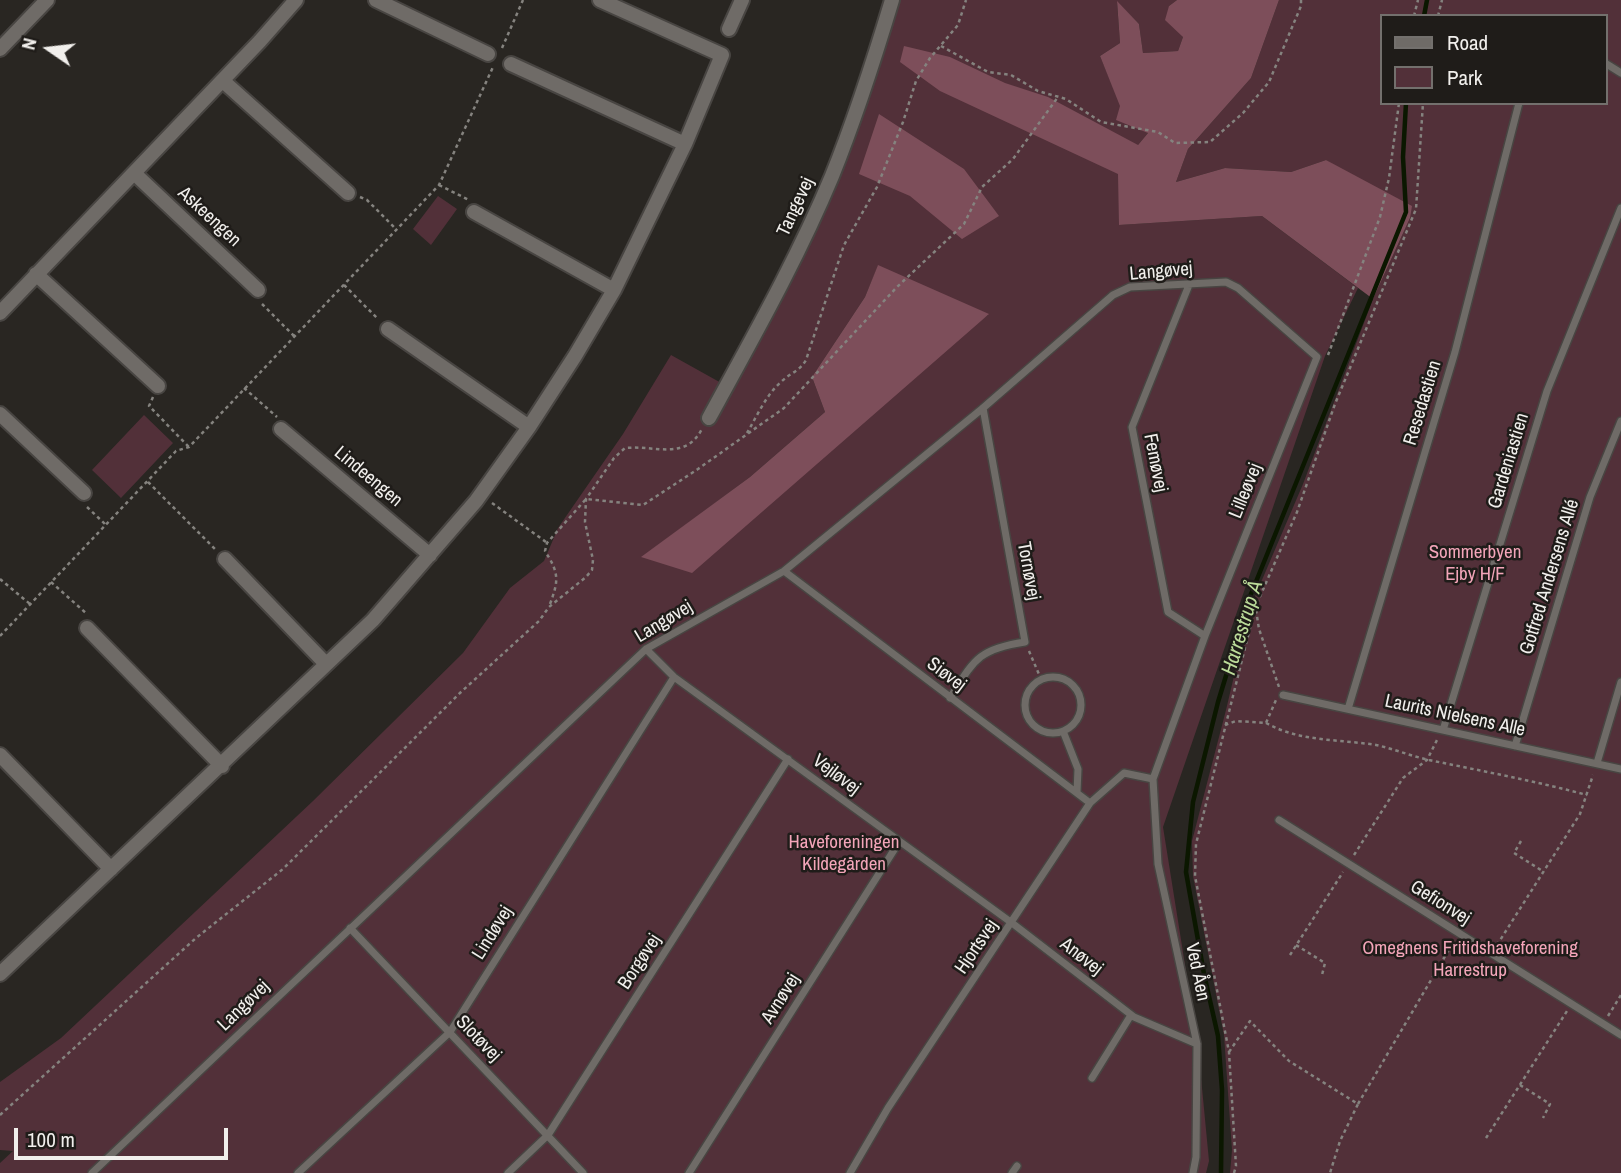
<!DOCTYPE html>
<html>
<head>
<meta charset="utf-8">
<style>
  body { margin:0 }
  #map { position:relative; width:1621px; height:1173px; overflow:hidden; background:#292622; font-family:"Archivo Narrow",sans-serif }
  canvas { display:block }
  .legend { position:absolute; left:1380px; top:14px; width:228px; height:91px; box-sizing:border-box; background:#1f1c19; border:2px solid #73706d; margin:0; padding:9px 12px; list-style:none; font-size:21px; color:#f1efec }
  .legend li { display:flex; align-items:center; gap:14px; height:35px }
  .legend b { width:35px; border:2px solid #73706d }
  .north { position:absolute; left:14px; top:14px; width:70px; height:70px; -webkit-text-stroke:5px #1f1c19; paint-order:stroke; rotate:284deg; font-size:19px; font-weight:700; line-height:28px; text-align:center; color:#f1efec }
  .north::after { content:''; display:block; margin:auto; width:24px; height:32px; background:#f1efec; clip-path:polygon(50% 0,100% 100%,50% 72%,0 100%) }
  .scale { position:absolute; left:14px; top:1128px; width:214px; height:32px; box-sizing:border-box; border:4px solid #f1efec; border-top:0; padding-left:9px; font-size:21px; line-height:24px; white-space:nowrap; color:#f1efec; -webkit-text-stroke:5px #1f1c19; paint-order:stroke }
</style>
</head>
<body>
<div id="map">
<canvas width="1621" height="1173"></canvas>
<ul class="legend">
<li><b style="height:9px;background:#6f6b67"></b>Road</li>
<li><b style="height:19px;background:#523039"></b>Park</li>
</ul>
<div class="north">N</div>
<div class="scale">100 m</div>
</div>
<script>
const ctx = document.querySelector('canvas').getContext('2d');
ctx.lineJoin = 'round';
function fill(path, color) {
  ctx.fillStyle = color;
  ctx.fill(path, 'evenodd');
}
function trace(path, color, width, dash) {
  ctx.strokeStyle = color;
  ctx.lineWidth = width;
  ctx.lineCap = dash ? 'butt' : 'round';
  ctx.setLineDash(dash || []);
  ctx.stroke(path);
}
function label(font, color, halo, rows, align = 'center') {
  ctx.font = font + ' "Archivo Narrow",sans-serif';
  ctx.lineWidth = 5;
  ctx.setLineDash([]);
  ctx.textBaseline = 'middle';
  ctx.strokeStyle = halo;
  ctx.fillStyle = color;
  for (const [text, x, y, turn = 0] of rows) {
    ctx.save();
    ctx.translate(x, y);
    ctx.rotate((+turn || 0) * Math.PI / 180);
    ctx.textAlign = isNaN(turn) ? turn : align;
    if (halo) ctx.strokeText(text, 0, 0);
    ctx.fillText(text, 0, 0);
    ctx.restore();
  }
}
fill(new Path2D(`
  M 897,0 L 1177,0 L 1169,6 L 1183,37 L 1178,51 L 1143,53 L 1139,24 L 1117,2 L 1120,43 L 1100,56 L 1121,106 L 1148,133 L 1138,145 L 1119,225 L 1262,216 L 1358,288 L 1325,356 L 1163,827 L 1198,1046 L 1209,1161 L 1206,1173 L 0,1173 L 0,1163 L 13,1151 L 0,1150 L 0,1082 L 61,1038 L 313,801 L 463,653 L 510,588 L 544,561 L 558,528 L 623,434 L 671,355 L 732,389 L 770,321 L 835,182 ZM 878,266 L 988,315 L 642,557 L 750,477 L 825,412 L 812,377 L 865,297 Z
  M 1279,0 L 1621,0 L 1621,1173 L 1230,1173 L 1232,1150 L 1224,1035 L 1193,876 L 1192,841 L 1226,710 L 1250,608 L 1303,484 L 1373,299 L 1410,218 L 1326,160 L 1291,172 L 1225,168 L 1176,182 L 1188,149 L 1251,78 ZM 1381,16 L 1605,16 L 1605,103 L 1381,103 Z
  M 438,196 L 457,209 L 431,245 L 413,229 Z
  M 144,415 L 173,443 L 121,498 L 92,470 Z`), '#523039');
fill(new Path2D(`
  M 1177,0 L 1279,0 L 1251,78 L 1188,149 L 1176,182 L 1225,168 L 1291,172 L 1326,160 L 1412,206 L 1410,218 L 1373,299 L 1262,216 L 1119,225 L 1118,174 L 940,91 L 900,62 L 904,46 L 950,57 L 1005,83 L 1048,97 L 1138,145 L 1148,133 L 1116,120 L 1120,106 L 1100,56 L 1120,43 L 1117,1 L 1139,24 L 1143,53 L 1178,51 L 1183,37 L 1165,20 L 1169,6 Z
  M 879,114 L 964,169 L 999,216 L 962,239 L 910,196 L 859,174 Z
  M 878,265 L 989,314 L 692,573 L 641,557 L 750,477 L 825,412 L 812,377 L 865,297 Z`), '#7d4e5a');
trace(new Path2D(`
  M 1424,16 L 1427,0
  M 1221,1173 L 1222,1090 L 1218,1036 L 1204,974 L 1186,872 L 1193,802 L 1218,702 L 1251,594 L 1406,212 L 1403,157 L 1406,103`), '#0b1700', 4.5);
const service = new Path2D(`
  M 1605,63 L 1621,73
  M 1189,285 L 1132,427 L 1168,612 L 1205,636
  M 784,571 L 1090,803
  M 646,649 L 674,677 L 1012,923 L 1134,1017 L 1197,1044
  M1025 705a28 28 0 1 1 56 0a28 28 0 1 1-56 0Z
  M 1283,695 L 1621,769
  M 950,698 C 974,660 978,649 1025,642 L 983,408
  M 1348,709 L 1455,352 L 1519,103
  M 1443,730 L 1547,391 L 1621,208
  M 1063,731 L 1078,769 L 1077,792
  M 1515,746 L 1590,497 L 1621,421
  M 1597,763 L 1621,682
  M 1279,820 L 1621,1035
  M 350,928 L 583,1173
  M 1092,1078 L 1131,1015
  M 92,1173 L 646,649 L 784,571 L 983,408 L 1113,295 L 1130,287 L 1226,282 L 1238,288 L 1317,357 L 1205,636 L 1153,779 L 1158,864 L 1197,1044 L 1196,1157 L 1193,1173
  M 298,1173 L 450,1032 L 674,677
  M 508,1173 L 548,1135 L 788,759
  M 689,1173 L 899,842
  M 850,1173 L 888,1108 L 1090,803 L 1124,773 L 1153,779
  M 1012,1173 L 1017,1166`);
const minor = new Path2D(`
  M 376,0 L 488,54
  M 729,29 L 742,0
  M 0,49 L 47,0
  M 511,64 L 685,144
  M 223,81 L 348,193
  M 134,173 L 258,290
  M 474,212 L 614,290
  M 36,274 L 158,386
  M 0,313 L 260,41 L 296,0
  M 388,329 L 529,427
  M 0,414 L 84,493
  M 709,418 C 752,339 797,260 832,176 C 855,119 874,60 892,0
  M 281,429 L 430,555
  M 225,559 L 326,664
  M 87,628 L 222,766
  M 0,755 L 111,869
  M 0,974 L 373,620 L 476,501 L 529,427 L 575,356 L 614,290 L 685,144 L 722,55 L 600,0`);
trace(service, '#484542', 10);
trace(minor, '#484542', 18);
trace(new Path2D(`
  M 1414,16 L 1418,0
  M 1438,16 L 1442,0
  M 941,46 L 988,72 L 1011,75 L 1038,91 L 1066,99 L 1101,122 L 1158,132 L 1175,143 L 1210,142 L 1243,113 L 1269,82 L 1301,6 L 1301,0
  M 502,48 L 523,0
  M 439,185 L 469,200
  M 360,197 L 367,200 L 396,229
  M 344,285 L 378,319
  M 262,304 L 294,336
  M 1328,355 L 1380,217 L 1389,178 L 1399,103
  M 244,388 L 277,417
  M 153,397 L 149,406 L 189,447
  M 747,433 C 757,416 766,395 781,382 C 790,373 800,371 806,360 L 844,245 L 877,187 L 903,122 L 916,81 L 930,58 L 958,25 L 966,0
  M 148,482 L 215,549
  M 492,503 L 546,542
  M 87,507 L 105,524
  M 0,579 L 30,604
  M 51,582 L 87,614
  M 550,604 C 559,580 559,573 545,551 L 547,543 L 586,499 L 643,505 L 698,469 L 784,408 L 897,287 L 964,224 L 982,187 L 1013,159 L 1058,97
  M 1256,610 L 1259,629 L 1279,687
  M 0,636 L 176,451 L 189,447 L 439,185 L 493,67
  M 1029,651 L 1041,679
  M 1266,723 C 1300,742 1339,739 1376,745 C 1394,749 1411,756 1429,760 C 1482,771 1535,781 1587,795
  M 1225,725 L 1236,721 L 1266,723 L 1276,700
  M 1521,841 L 1514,853 L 1544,872
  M 1354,855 L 1403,778 L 1427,760 L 1437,740
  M 1296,945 L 1325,963 L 1322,975
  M 1497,945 L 1580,814 L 1593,775
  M 1290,955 L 1343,872
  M 1608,1016 L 1621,995
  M 1229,1052 L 1250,1021 L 1289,1061 L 1358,1104 L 1340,1141 L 1330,1173
  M 1520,1085 L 1550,1104 L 1543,1118
  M 1358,1104 L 1454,941
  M 0,1115 L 196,938 L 283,869 L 461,692 L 539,621 L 549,607 L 586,577 L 592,570 L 593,560 L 585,522 L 586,499 L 614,458 L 625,448 C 656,445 685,461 702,429
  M 1486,1138 L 1567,1011
  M 1234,1173 L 1236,1166 L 1229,1052 L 1195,876 L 1196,844 L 1255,608 L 1297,512 L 1335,404 L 1416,209 L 1423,103`), '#85837f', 2.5, [3.5, 3.5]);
trace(service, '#6f6b67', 7);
trace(minor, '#6f6b67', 14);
label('19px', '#f1efec', '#1f1c19', [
  ["Tangevej",796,207,-65],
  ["Askeengen",209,217,43],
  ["Langøvej",1161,272,-5],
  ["Resedastien",1423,403,-73],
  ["Gardeniastien",1509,461,-73],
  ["Femøvej",1155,463,79],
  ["Lindeengen",368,477,40],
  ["Lilleøvej",1246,491,-68],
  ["Tornøvej",1028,571,80],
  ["Gotfred Andersens Allé",1550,577,-73],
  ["Langøvej",664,622,-31],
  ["Siøvej",946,675,37],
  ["Laurits Nielsens Alle",1455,716,12],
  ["Vejløvej",836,775,37],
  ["Gefionvej",1440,903,32],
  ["Lindøvej",493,933,-58],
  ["Hjortsvej",977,947,-56],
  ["Anøvej",1081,957,38],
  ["Borgøvej",640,962,-57],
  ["Ved Åen",1197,972,78],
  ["Avnøvej",781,999,-58],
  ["Langøvej",244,1006,-44],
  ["Slotøvej",478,1039,46]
]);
label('19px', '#f3a5b9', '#1f1c19', [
  ["Sommerbyen",1475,553],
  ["Ejby H/F",1475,575],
  ["Haveforeningen",844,843],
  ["Kildegården",844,865],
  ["Omegnens Fritidshaveforening",1470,949],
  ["Harrestrup",1470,971]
]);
label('italic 21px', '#bcdc9a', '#1f1c19', [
  ["Harrestrup Å",1243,628,-73]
]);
</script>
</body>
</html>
